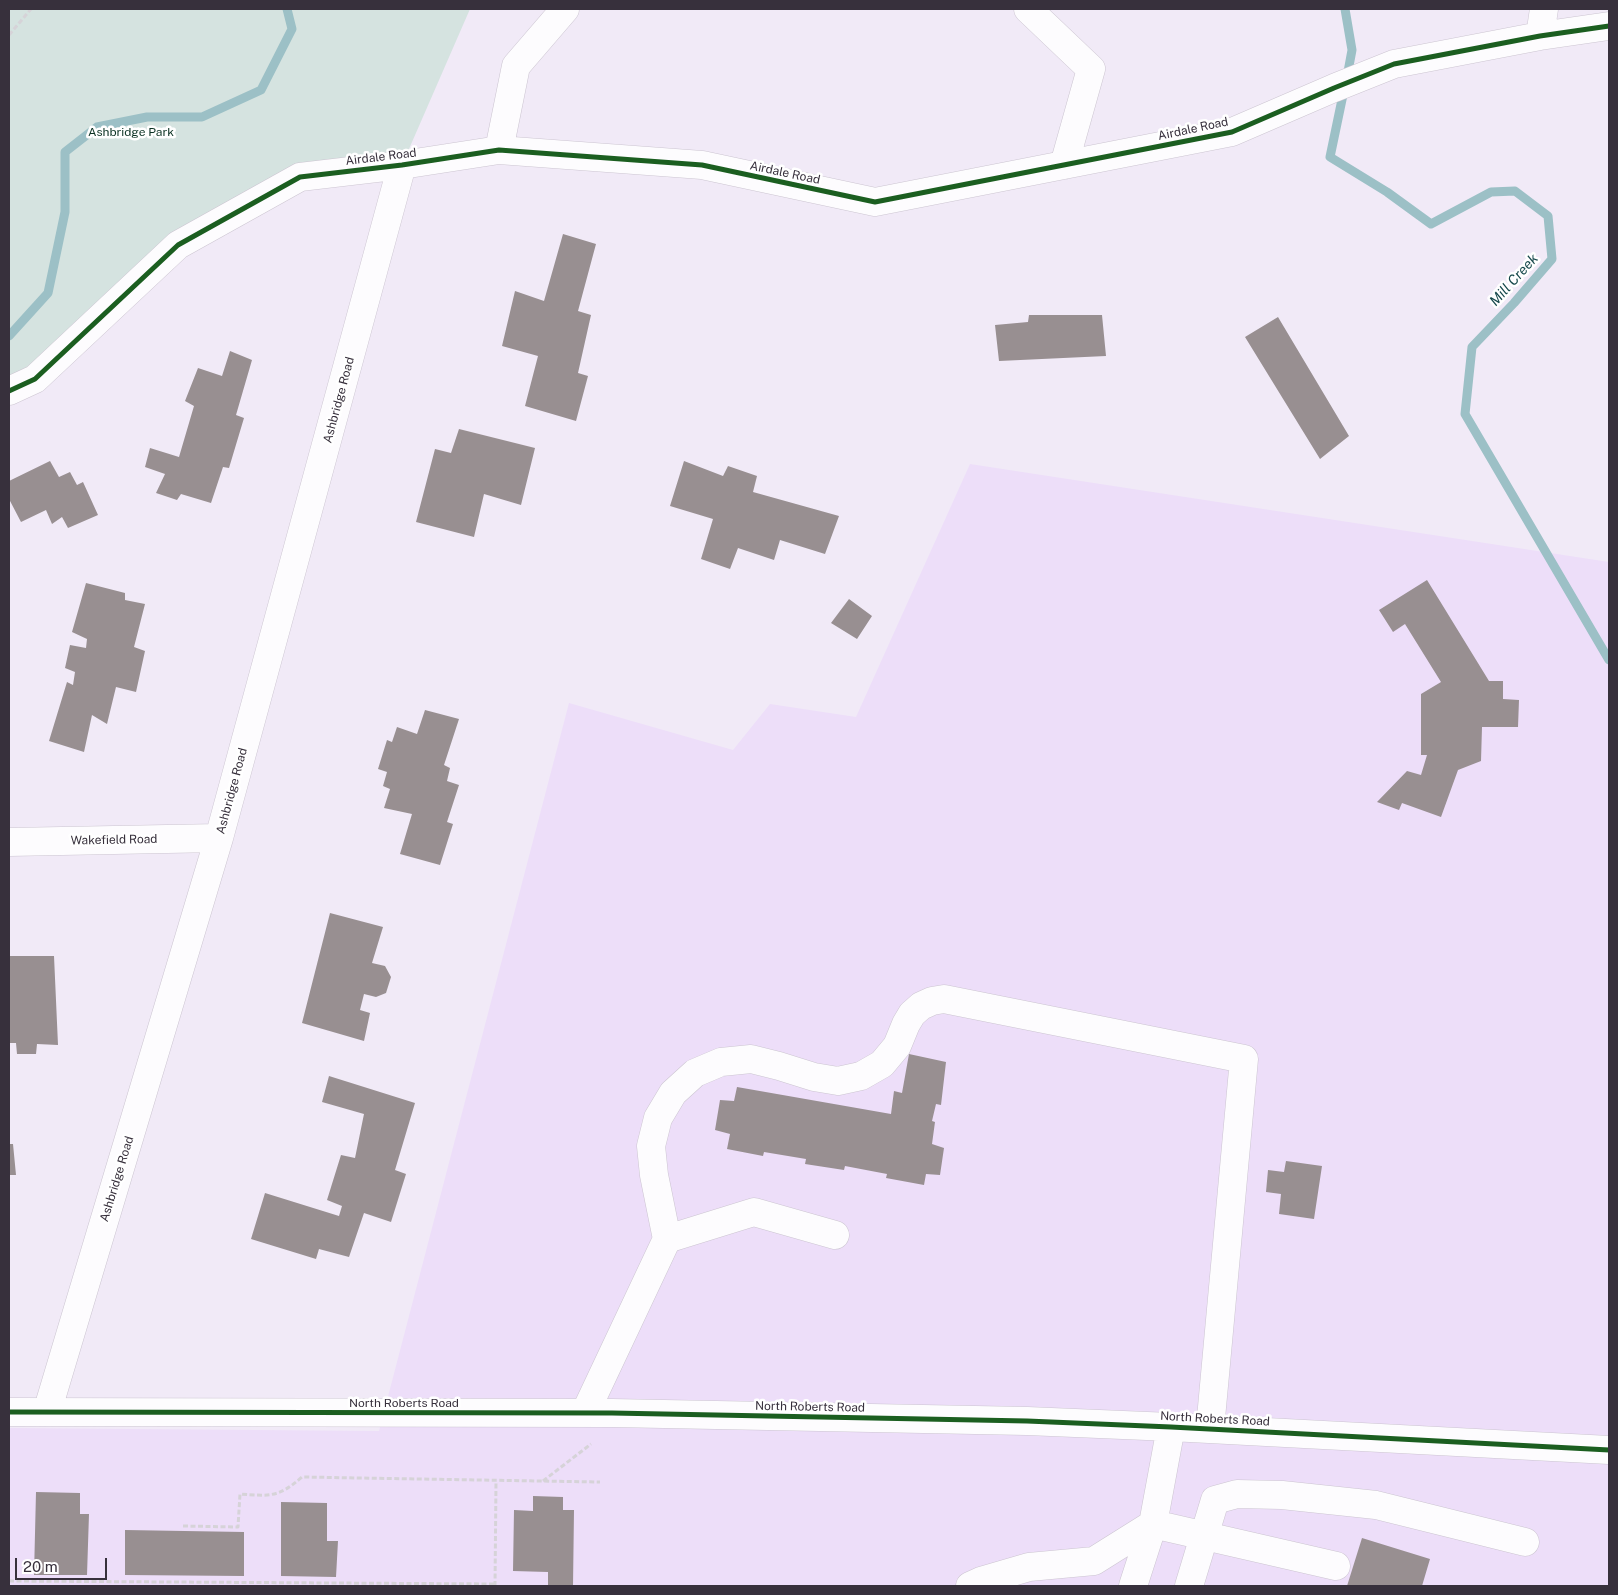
<!DOCTYPE html>
<html>
<head>
<meta charset="utf-8">
<style>
  body { margin:0 }
  #map { position:relative; width:1618px; height:1595px; overflow:hidden; background:#f1eaf7; font-family:"Public Sans",sans-serif }
  canvas { display:block }
  .frame { position:absolute; inset:0; border:10px solid #37303c; pointer-events:none }
  .scale { position:absolute; left:15px; top:1558px; width:92px; height:22px; box-sizing:border-box; border:2px solid #37303c; border-top:0; padding-left:6px; font-size:15px; line-height:18px; white-space:nowrap; color:#37303c; -webkit-text-stroke:4px #fff; paint-order:stroke }
</style>
</head>
<body>
<div id="map">
<canvas width="1618" height="1595"></canvas>
<div class="frame"></div>
<div class="scale">20 m</div>
</div>
<script>
const ctx = document.querySelector('canvas').getContext('2d');
ctx.lineJoin = 'round';
function fill(path, color) {
  ctx.fillStyle = color;
  ctx.fill(path, 'evenodd');
}
function trace(path, color, width, dash) {
  ctx.strokeStyle = color;
  ctx.lineWidth = width;
  ctx.lineCap = dash ? 'butt' : 'round';
  ctx.setLineDash(dash || []);
  ctx.stroke(path);
}
function label(font, color, halo, rows, align = 'center') {
  ctx.font = font + ' "Public Sans",sans-serif';
  ctx.lineWidth = 5;
  ctx.setLineDash([]);
  ctx.textBaseline = 'middle';
  ctx.strokeStyle = halo;
  ctx.fillStyle = color;
  for (const [text, x, y, turn = 0] of rows) {
    ctx.save();
    ctx.translate(x, y);
    ctx.rotate((+turn || 0) * Math.PI / 180);
    ctx.textAlign = isNaN(turn) ? turn : align;
    if (halo) ctx.strokeText(text, 0, 0);
    ctx.fillText(text, 0, 0);
    ctx.restore();
  }
}
fill(new Path2D(`
  M 970,464 L 1609,562 L 1609,1586 L 9,1586 L 9,1428 L 379,1431 L 569,703 L 733,750 L 770,704 L 856,717 Z`), '#eddef9');
fill(new Path2D(`
  M 9,9 L 470,9 L 402,165 L 300,177 L 178,245 L 9,391 Z`), '#d5e3e0');
trace(new Path2D(`
  M 1345,9 L 1352,50 L 1347,77
  M 1344,90 L 1330,157 L 1387,192 L 1431,224 L 1491,192 L 1515,191 L 1548,216 L 1552,259 L 1514,303 L 1472,347 L 1465,414 L 1609,660
  M 9,336 L 48,293 L 65,212 L 65,152 L 97,127 L 147,117 L 202,117 L 261,90 L 292,29 L 287,9`), '#9cc0c6', 9);
fill(new Path2D(`
  M 563,234 L 596,244 L 578,311 L 591,315 L 578,373 L 588,376 L 576,421 L 525,406 L 538,356 L 502,346 L 515,291 L 544,301 Z
  M 1029,315 L 1102,315 L 1106,356 L 999,361 L 995,325 L 1028,322 Z
  M 1278,317 L 1349,436 L 1320,459 L 1245,337 Z
  M 230,351 L 252,360 L 236,415 L 244,418 L 229,468 L 223,467 L 211,503 L 181,494 L 177,500 L 156,493 L 165,474 L 145,467 L 150,448 L 179,457 L 194,406 L 185,401 L 198,368 L 222,376 Z
  M 459,429 L 535,448 L 521,505 L 484,494 L 474,537 L 416,522 L 435,449 L 451,453 Z
  M 50,461 L 59,477 L 70,472 L 77,485 L 83,482 L 98,515 L 68,528 L 62,517 L 52,524 L 46,510 L 21,522 L 9,499 L 9,481 Z
  M 684,461 L 723,476 L 728,466 L 757,476 L 753,492 L 839,516 L 825,554 L 780,540 L 774,560 L 738,548 L 730,569 L 701,559 L 713,519 L 670,506 Z
  M 1427,580 L 1489,681 L 1503,681 L 1503,699 L 1519,700 L 1518,727 L 1482,727 L 1481,761 L 1458,770 L 1441,817 L 1402,803 L 1399,810 L 1377,802 L 1407,771 L 1421,775 L 1427,755 L 1421,755 L 1421,694 L 1441,682 L 1405,624 L 1393,632 L 1379,610 Z
  M 86,583 L 125,593 L 125,600 L 145,604 L 134,647 L 145,651 L 136,692 L 116,687 L 107,724 L 92,715 L 84,752 L 49,741 L 67,682 L 73,685 L 75,672 L 65,668 L 70,645 L 86,648 L 87,639 L 72,632 Z
  M 849,599 L 872,616 L 857,639 L 831,623 Z
  M 425,710 L 459,719 L 444,765 L 450,768 L 447,781 L 459,785 L 447,822 L 453,824 L 440,865 L 400,854 L 412,814 L 384,808 L 390,789 L 383,786 L 387,772 L 378,769 L 387,740 L 392,742 L 397,727 L 417,734 Z
  M 330,913 L 383,927 L 372,963 L 385,966 L 391,977 L 386,993 L 376,997 L 364,994 L 360,1010 L 370,1013 L 364,1041 L 302,1023 Z
  M 9,956 L 54,956 L 58,1045 L 37,1044 L 36,1054 L 17,1054 L 16,1043 L 9,1043 Z
  M 909,1054 L 946,1062 L 941,1105 L 936,1104 L 932,1121 L 935,1122 L 932,1144 L 944,1148 L 940,1175 L 926,1174 L 924,1185 L 886,1178 L 887,1174 L 845,1166 L 844,1170 L 805,1164 L 806,1159 L 764,1152 L 763,1156 L 727,1149 L 730,1134 L 715,1130 L 720,1100 L 734,1101 L 737,1087 L 891,1114 L 894,1091 L 902,1093 Z
  M 329,1076 L 415,1103 L 395,1170 L 406,1174 L 391,1222 L 364,1213 L 349,1257 L 319,1249 L 316,1259 L 251,1239 L 265,1193 L 339,1216 L 342,1206 L 327,1200 L 341,1155 L 355,1158 L 364,1114 L 322,1102 Z
  M 9,1144 L 13,1144 L 16,1175 L 9,1175 Z
  M 1286,1161 L 1322,1166 L 1314,1219 L 1279,1214 L 1281,1194 L 1266,1192 L 1268,1170 L 1284,1172 Z
  M 36,1492 L 80,1493 L 80,1514 L 89,1514 L 87,1575 L 34,1575 Z
  M 533,1496 L 563,1497 L 563,1510 L 574,1510 L 573,1586 L 548,1586 L 548,1572 L 513,1571 L 514,1510 L 533,1511 Z
  M 281,1502 L 327,1503 L 327,1541 L 338,1541 L 336,1577 L 281,1576 Z
  M 125,1530 L 244,1532 L 244,1576 L 125,1575 Z
  M 1362,1538 L 1430,1559 L 1422,1586 L 1347,1586 Z`), '#988f91');
const minor = new Path2D(`
  M 1028,9 L 1091,69 L 1064,165
  M 1540,36 L 1544,9
  M 499,150 L 516,66 L 565,9
  M 9,391 L 35,379 L 178,245 L 300,177 L 402,165 L 499,150 L 702,165 L 875,202 L 1232,132 L 1334,88 L 1394,64 L 1540,36 L 1609,26
  M 9,842 L 219,838
  M 667,1239 L 754,1212 L 835,1235
  M 9,1412 L 612,1413 L 1027,1421 L 1171,1427 L 1609,1450
  M 47,1412 L 219,838 L 402,165
  M 585,1413 L 667,1239 L 654,1175 L 651,1146 L 658,1118 L 673,1093 L 695,1073 L 721,1062 L 751,1059 L 779,1066 L 814,1077 L 838,1081 L 861,1076 L 882,1064 L 897,1046 L 906,1024 L 912,1014 L 921,1006 L 932,1001 L 944,999 L 1244,1059 L 1210,1429
  M 970,1586 L 981,1581 L 1029,1567 L 1094,1561 L 1153,1524 L 1171,1427
  M 1133,1586 L 1153,1524 L 1336,1566
  M 1189,1586 L 1215,1500 L 1237,1494 L 1282,1495 L 1376,1505 L 1525,1542`);
trace(minor, '#ccc5d1', 29);
trace(new Path2D(`
  M 9,35 L 31,9
  M 543,1481 L 591,1444
  M 183,1526 L 238,1527 L 240,1494 C 270,1496 278,1498 302,1477 L 600,1482
  M 9,1581 L 495,1584
  M 495,1586 L 496,1481`), '#d6d3d8', 3, [5, 2.5]);
trace(minor, '#fdfcfe', 28);
trace(new Path2D(`
  M 9,391 L 35,379 L 178,245 L 300,177 L 402,165 L 499,150 L 702,165 L 875,202 L 1232,132 L 1334,88 L 1394,64 L 1540,36 L 1609,26
  M 9,1412 L 612,1413 L 1027,1421 L 1171,1427 L 1609,1450`), '#1b5e20', 5);
label('12px', '#37303c', '#fff', [
  ["Airdale Road",1193,129,-12],
  ["Airdale Road",381,157,-7],
  ["Airdale Road",785,173,12],
  ["Ashbridge Road",339,400,-75],
  ["Ashbridge Road",232,791,-75],
  ["Wakefield Road",114,840,-1],
  ["Ashbridge Road",117,1179,-73],
  ["North Roberts Road",404,1403],
  ["North Roberts Road",810,1407,1],
  ["North Roberts Road",1215,1419,3]
]);
label('12px', '#0a3122', '#fff', [
  ["Ashbridge Park",131,132]
]);
label('italic 14px', '#16484b', '#fff', [
  ["Mill Creek",1514,280,-48]
]);
</script>
</body>
</html>
